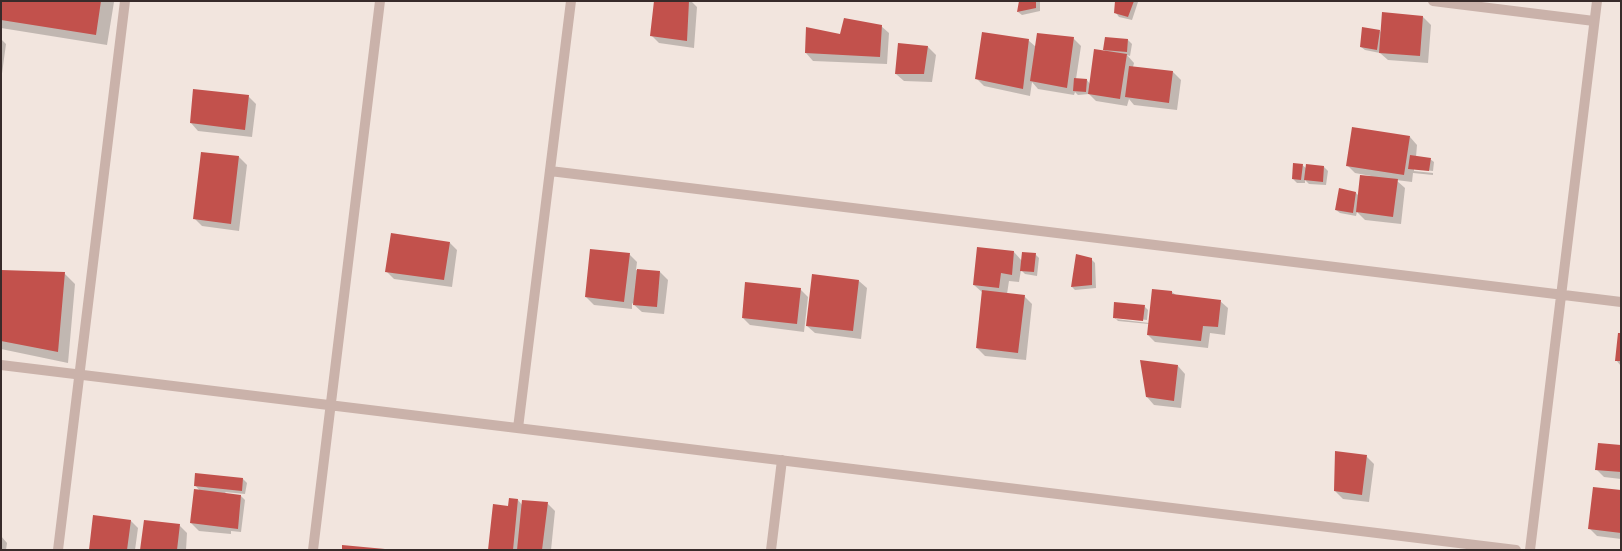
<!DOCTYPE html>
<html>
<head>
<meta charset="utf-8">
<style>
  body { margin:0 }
  #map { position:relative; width:1622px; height:551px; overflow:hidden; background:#f2e5de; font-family:"PT Sans",sans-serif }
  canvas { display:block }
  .frame { position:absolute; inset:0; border:2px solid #382b2a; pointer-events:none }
</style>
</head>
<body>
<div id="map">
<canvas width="1622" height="551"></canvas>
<div class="frame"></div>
</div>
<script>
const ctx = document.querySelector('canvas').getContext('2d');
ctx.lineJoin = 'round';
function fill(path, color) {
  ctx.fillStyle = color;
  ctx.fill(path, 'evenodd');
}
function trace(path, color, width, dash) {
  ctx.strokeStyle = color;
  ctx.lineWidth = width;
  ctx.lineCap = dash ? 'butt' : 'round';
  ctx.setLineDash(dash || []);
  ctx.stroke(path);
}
fill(new Path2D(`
  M 1,1 L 112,1 L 114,2 L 107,45 L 1,28 Z
  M 655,1 L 691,1 L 697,7 L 694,48 L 659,43 L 651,35 Z
  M 1020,1 L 1040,1 L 1040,11 L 1022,15 L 1018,12 Z
  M 1116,1 L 1138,2 L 1132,20 L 1119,17 L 1116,13 Z
  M 1383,14 L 1423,17 L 1431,25 L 1428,63 L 1388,60 L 1380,53 L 1365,50 L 1361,47 L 1380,31 L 1382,33 Z
  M 881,26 L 889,33 L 887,64 L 813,61 L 806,53 L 840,35 Z
  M 1073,38 L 1081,46 L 1076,79 L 1087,80 L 1090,84 L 1107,52 L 1104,50 L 1128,40 L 1132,44 L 1130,56 L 1127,55 L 1134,63 L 1133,67 L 1173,72 L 1181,80 L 1177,110 L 1134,105 L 1129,99 L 1127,106 L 1096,101 L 1089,94 L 1078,95 L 1075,92 L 1074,95 L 1038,89 L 1032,82 L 1030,96 L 984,86 L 976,78 L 1028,40 L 1036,47 Z
  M 1,39 L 6,44 L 1,81 Z
  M 899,44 L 928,47 L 936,55 L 932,82 L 904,81 L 896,74 Z
  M 248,96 L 256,104 L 252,137 L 198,131 L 191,123 Z
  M 1410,137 L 1417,145 L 1416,157 L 1430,159 L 1434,162 L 1433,171 L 1414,169 L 1414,171 L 1433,173 L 1433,175 L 1413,173 L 1412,182 L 1396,180 L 1405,188 L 1401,224 L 1365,220 L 1357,212 L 1356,216 L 1340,213 L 1336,210 L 1340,189 L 1356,193 L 1359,196 L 1370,177 L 1371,176 L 1355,173 L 1347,165 Z
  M 202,153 L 239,157 L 247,165 L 239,231 L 202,226 L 194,218 Z
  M 1302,165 L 1306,168 L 1306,166 L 1324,167 L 1328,171 L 1326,185 L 1309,184 L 1305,180 L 1305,183 L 1297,183 L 1293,179 Z
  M 450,243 L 457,250 L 452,287 L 394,279 L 386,271 Z
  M 978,248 L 1014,252 L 1022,261 L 1035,254 L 1039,258 L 1037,276 L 1025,274 L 1021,270 L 1019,282 L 1009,281 L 1007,294 L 1024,296 L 1032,304 L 1026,360 L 985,356 L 977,348 L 983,293 L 974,285 Z
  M 629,254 L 637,262 L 636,270 L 660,272 L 668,280 L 664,314 L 642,312 L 632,303 L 632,309 L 594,305 L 586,297 Z
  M 1091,259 L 1095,263 L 1096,288 L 1075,290 L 1072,287 Z
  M 1,271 L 64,273 L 75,284 L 68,363 L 1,349 Z
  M 859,281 L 867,288 L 861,339 L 815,333 L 807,326 Z
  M 800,289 L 808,297 L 804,332 L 750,325 L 743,318 Z
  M 1153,290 L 1172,292 L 1176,295 L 1220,301 L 1228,308 L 1225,335 L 1210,333 L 1208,348 L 1155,342 L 1148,335 L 1149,324 L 1118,321 L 1114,317 L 1144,306 L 1148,310 L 1147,320 L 1116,317 L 1116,319 L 1149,323 Z
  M 1621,334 L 1621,366 L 1616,360 Z
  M 1178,366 L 1185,374 L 1181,408 L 1154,405 L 1147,397 Z
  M 1621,446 L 1621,479 L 1604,477 L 1596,469 Z
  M 1366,456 L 1374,464 L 1369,502 L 1343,499 L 1335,491 Z
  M 196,474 L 243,479 L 247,483 L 245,494 L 225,492 L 228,495 L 241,496 L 245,500 L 241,532 L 231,531 L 231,534 L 199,531 L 191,523 L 200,491 L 195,485 Z
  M 1621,491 L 1621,539 L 1597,536 L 1589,528 Z
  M 518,500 L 523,506 L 547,503 L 555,511 L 551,550 L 489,550 L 509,507 Z
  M 130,520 L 138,528 L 135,550 L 90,550 Z
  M 179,525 L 187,533 L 186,550 L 141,550 Z
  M 1,536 L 7,543 L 6,550 L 1,550 Z`), '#0003');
fill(new Path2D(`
  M 1,1 L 101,1 L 96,35 L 1,20 Z
  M 654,1 L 689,1 L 687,41 L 650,36 Z
  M 1019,1 L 1036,1 L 1036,8 L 1017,12 Z
  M 1115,1 L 1134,1 L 1128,17 L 1114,13 Z
  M 1382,12 L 1423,16 L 1420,56 L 1379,53 Z
  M 844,18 L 882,25 L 880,57 L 805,53 L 806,27 L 840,34 Z
  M 1362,27 L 1380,30 L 1377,50 L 1360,47 Z
  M 982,32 L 1029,39 L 1023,89 L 975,79 Z
  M 1037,33 L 1074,37 L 1067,88 L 1030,81 Z
  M 1105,37 L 1128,39 L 1127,52 L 1103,50 Z
  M 898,43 L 928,46 L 924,74 L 895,74 Z
  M 1094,49 L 1127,54 L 1120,99 L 1088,94 Z
  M 1129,66 L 1173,71 L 1169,103 L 1125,97 Z
  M 1074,78 L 1087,79 L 1086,92 L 1073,91 Z
  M 193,89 L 249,95 L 245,130 L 190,123 Z
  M 1352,127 L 1410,136 L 1404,175 L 1346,166 Z
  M 201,152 L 239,156 L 231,224 L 193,219 Z
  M 1410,155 L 1431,158 L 1429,171 L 1408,169 Z
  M 1293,163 L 1303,164 L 1301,180 L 1292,179 Z
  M 1306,164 L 1324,166 L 1323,182 L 1304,180 Z
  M 1360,175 L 1398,179 L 1393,217 L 1356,212 Z
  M 1339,188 L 1356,192 L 1353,213 L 1335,210 Z
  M 391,233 L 450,242 L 444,280 L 385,272 Z
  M 977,247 L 1014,251 L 1012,275 L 1001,273 L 999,288 L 973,285 Z
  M 590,249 L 630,253 L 624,302 L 585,297 Z
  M 1022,252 L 1036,253 L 1034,272 L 1020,271 Z
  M 1076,254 L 1092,258 L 1092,285 L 1071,287 Z
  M 637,269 L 660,271 L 657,307 L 633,305 Z
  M 1,270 L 65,272 L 58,352 L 1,341 Z
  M 812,274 L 859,280 L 853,331 L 806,326 Z
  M 745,282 L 801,288 L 797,324 L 742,318 Z
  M 1152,289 L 1172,291 L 1172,294 L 1221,300 L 1218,327 L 1203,326 L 1201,341 L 1147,335 Z
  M 982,290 L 1025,295 L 1018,353 L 976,348 Z
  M 1114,302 L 1145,305 L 1143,321 L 1113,318 Z
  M 1618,333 L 1621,333 L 1621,361 L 1615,361 Z
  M 1140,360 L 1178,365 L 1174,401 L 1146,397 Z
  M 1598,443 L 1621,445 L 1621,472 L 1595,470 Z
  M 1335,451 L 1367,455 L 1362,495 L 1334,491 Z
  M 195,473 L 243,478 L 242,491 L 194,486 Z
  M 1593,487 L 1621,490 L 1621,533 L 1588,529 Z
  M 194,489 L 241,495 L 238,529 L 190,523 Z
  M 509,498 L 518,499 L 513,550 L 488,550 L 493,504 L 508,506 Z
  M 522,500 L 548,502 L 542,550 L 517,550 Z
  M 93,515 L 131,520 L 127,550 L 89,550 Z
  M 144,520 L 180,524 L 177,550 L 140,550 Z
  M 342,545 L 385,549 L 385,550 L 342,550 Z`), '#c2514c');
trace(new Path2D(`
  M 1433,1 L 1594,21
  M 550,171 L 1621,302
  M 1,365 L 1516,550
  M 518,428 L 571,1
  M 58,550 L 125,1
  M 313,550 L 380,1
  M 771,550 L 782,460
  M 1530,550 L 1597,1`), '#cab2aa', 10);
</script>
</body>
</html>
